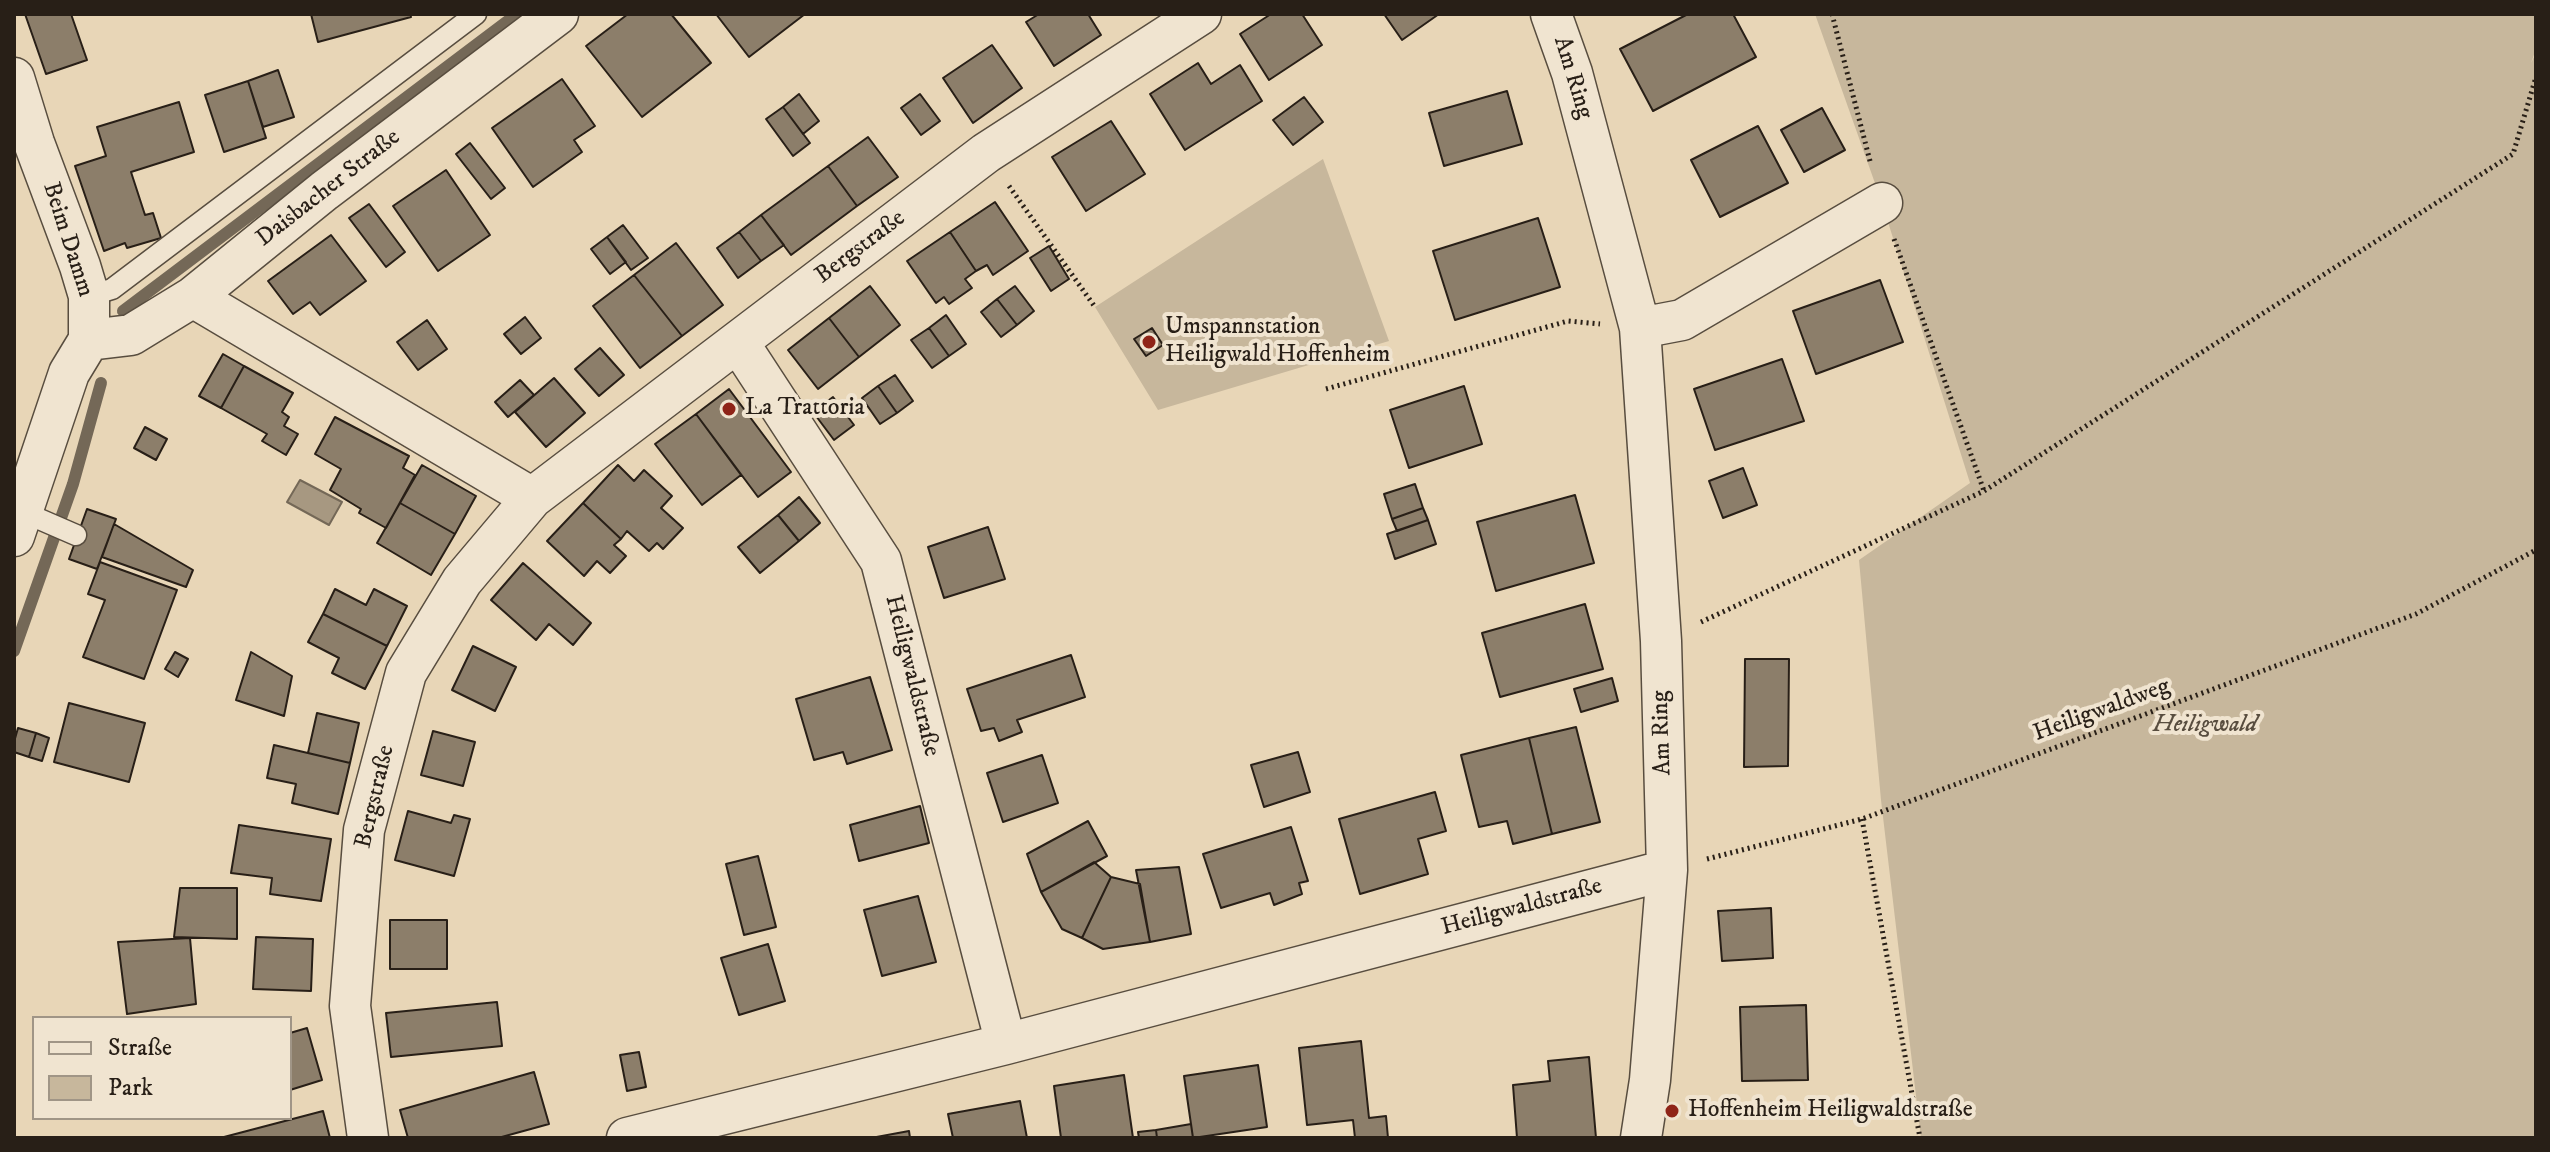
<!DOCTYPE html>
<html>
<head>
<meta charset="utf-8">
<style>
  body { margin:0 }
  #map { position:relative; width:2550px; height:1152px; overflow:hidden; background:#e8d6b7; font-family:"IM FELL DW Pica",serif }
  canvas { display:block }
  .frame { position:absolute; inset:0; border:16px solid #281f17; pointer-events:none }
  .legend { position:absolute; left:32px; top:1016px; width:260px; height:104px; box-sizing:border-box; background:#f0e4d0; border:2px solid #a09586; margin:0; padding:10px 14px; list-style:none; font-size:24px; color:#281f17 }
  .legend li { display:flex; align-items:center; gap:16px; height:40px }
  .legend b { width:40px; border:2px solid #a09586 }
</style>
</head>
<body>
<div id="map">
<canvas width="2550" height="1152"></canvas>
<div class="frame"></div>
<ul class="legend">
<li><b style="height:10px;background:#f0e4d0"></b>Straße</li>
<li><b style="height:22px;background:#c7b79c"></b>Park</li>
</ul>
</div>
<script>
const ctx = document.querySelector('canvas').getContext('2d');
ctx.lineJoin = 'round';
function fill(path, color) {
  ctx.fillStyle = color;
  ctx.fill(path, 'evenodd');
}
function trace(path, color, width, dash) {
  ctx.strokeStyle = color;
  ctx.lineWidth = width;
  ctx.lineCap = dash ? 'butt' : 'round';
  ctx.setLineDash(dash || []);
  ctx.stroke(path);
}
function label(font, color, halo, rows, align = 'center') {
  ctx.font = font + ' "IM FELL DW Pica",serif';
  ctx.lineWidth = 8;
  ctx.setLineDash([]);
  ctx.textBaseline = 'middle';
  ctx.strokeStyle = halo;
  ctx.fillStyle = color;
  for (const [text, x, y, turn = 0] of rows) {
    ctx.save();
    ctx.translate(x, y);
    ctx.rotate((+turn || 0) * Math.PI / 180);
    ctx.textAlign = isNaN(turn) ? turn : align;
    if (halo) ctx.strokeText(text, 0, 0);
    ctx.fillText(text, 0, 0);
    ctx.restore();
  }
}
fill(new Path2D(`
  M 1815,14 L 2536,14 L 2536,49 L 2531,63 L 2536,53 L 2536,1138 L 1921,1138 L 1881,800 L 1859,560 L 1970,483 L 1882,203 Z
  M 1323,159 L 1389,341 L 1158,410 L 1095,307 Z`), '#c7b79c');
const water = new Path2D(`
  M 300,480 L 342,502 L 329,525 L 287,502 Z`);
fill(water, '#a79881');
trace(water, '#746857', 2);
trace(new Path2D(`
  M 123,311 L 517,14
  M 14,651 L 73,484 L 101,383`), '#746857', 12);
const building = new Path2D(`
  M 25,14 L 71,14 L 87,60 L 46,74 Z
  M 311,14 L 410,14 L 411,17 L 318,42 Z
  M 628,14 L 671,14 L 711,63 L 642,117 L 586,46 Z
  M 716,14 L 805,14 L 749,57 Z
  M 1039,14 L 1088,14 L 1101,35 L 1054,66 L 1026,22 Z
  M 1271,14 L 1302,14 L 1322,45 L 1269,80 L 1240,34 Z
  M 1384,14 L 1439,14 L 1402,40 Z
  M 1688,14 L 1733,14 L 1756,57 L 1653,111 L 1620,49 Z
  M 992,45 L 1022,88 L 973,123 L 943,78 Z
  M 1198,63 L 1211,84 L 1240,65 L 1262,101 L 1185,150 L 1150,94 Z
  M 278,70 L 294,117 L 263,127 L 248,81 Z
  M 562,79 L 595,126 L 574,140 L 582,152 L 533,187 L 492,128 Z
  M 248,81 L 266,138 L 224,152 L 205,95 Z
  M 1507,91 L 1522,144 L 1444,166 L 1429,113 Z
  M 799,94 L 819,121 L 803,134 L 783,107 Z
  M 920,94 L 940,121 L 921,135 L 901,108 Z
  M 1304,97 L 1323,122 L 1293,145 L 1273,120 Z
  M 179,102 L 194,152 L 131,172 L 145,215 L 153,213 L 161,238 L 127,248 L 125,243 L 104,251 L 75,166 L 106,156 L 97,127 Z
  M 783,107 L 810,143 L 793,156 L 766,119 Z
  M 1822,108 L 1845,150 L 1804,172 L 1781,130 Z
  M 1111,121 L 1145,174 L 1086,211 L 1052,157 Z
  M 1758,126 L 1788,183 L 1720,217 L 1691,160 Z
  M 868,137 L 898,177 L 857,206 L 828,166 Z
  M 470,143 L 505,188 L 491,199 L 456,154 Z
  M 828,166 L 857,206 L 791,255 L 761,215 Z
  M 446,170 L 490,235 L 438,271 L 393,206 Z
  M 995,202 L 1028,251 L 993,275 L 987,265 L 976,271 L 950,232 Z
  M 369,204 L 405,252 L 386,267 L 349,218 Z
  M 761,215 L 784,245 L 761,261 L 739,232 Z
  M 1538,218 L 1560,287 L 1455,320 L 1433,251 Z
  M 623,225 L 648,258 L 631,270 L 607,237 Z
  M 739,232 L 761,261 L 738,278 L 717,248 Z
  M 950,232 L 976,271 L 965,279 L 972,288 L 949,304 L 944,297 L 936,303 L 907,261 Z
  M 331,235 L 366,281 L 320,315 L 310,302 L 293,314 L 268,281 Z
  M 607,237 L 626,262 L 610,274 L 591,249 Z
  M 676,243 L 723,305 L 682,336 L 634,275 Z
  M 1049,246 L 1069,279 L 1051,291 L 1030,258 Z
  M 634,275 L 682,336 L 640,368 L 593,306 Z
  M 1880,280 L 1903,342 L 1816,374 L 1793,311 Z
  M 870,286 L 900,325 L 859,357 L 829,318 Z
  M 1015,286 L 1034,311 L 1017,325 L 997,299 Z
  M 997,299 L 1017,325 L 1001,337 L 981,312 Z
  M 946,315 L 966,344 L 949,356 L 929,328 Z
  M 525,317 L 541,338 L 521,354 L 504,334 Z
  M 829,318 L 859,357 L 818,389 L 788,350 Z
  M 427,320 L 447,349 L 418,370 L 397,342 Z
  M 929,328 L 949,356 L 932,368 L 911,340 Z
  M 1152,328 L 1163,345 L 1146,356 L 1134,339 Z
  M 600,348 L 624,375 L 599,396 L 575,369 Z
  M 223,354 L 244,366 L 221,408 L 199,396 Z
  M 1782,359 L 1804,421 L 1715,450 L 1694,389 Z
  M 244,366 L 293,393 L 282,412 L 289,417 L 284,426 L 298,434 L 286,455 L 262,441 L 267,434 L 221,408 Z
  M 895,375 L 913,401 L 897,413 L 878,386 Z
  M 554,378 L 585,413 L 546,447 L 515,412 Z
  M 520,380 L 534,395 L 508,417 L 495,402 Z
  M 878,386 L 897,413 L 880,424 L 862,398 Z
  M 1464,386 L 1482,444 L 1409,468 L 1390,410 Z
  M 729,389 L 791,472 L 758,497 L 696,414 Z
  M 833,397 L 854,425 L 834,440 L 813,412 Z
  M 696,414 L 741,475 L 702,505 L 655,444 Z
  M 335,417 L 409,456 L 403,468 L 415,475 L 386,528 L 359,513 L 361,509 L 330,490 L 341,469 L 315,454 Z
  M 145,427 L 167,439 L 156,460 L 134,448 Z
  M 422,465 L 476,496 L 455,534 L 400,503 Z
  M 618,465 L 634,481 L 644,470 L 672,496 L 661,508 L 683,528 L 663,549 L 657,543 L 649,551 L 627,531 L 621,539 L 583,503 Z
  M 1743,468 L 1757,505 L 1723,518 L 1709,481 Z
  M 1415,484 L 1423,508 L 1392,519 L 1384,494 Z
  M 1575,495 L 1594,563 L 1496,591 L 1477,522 Z
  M 799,497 L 820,523 L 799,541 L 778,515 Z
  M 400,503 L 455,534 L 431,575 L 377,543 Z
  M 583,503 L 621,539 L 614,545 L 626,556 L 610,573 L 597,561 L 584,576 L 547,541 Z
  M 1423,508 L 1428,520 L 1397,531 L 1392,519 Z
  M 87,509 L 116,519 L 97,569 L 69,559 Z
  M 778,515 L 799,541 L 760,573 L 738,547 Z
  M 1428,520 L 1436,544 L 1395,559 L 1387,534 Z
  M 114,524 L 193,570 L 186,587 L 102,557 Z
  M 988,527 L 1005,579 L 944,598 L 928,547 Z
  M 100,562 L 177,590 L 144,679 L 83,657 L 105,600 L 88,594 Z
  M 523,563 L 591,623 L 573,645 L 549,624 L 536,640 L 491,600 Z
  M 335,589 L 366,605 L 374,589 L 407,606 L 387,646 L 323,614 Z
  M 1585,604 L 1603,669 L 1500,697 L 1482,633 Z
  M 323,614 L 387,646 L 365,689 L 332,673 L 339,658 L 308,642 Z
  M 473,646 L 516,667 L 495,711 L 452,690 Z
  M 175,652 L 188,659 L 178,677 L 165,669 Z
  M 251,652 L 292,676 L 284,716 L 236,700 Z
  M 1071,655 L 1085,697 L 1017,720 L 1022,732 L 999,741 L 994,728 L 981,731 L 967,689 Z
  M 1745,659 L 1789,659 L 1788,766 L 1744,767 Z
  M 870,677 L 892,750 L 847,764 L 843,752 L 814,760 L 796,699 Z
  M 1612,678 L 1618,701 L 1581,712 L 1574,689 Z
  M 69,703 L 145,723 L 129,782 L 54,762 Z
  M 317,713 L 359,723 L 350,763 L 308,753 Z
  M 1576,727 L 1600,822 L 1552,834 L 1529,738 Z
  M 18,728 L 36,733 L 29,757 L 14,752 L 14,742 Z
  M 433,731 L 475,742 L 463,786 L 421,775 Z
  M 36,733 L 49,738 L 42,761 L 29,757 Z
  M 1529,738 L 1552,834 L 1513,844 L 1507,821 L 1479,827 L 1461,755 Z
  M 274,745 L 350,763 L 338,814 L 292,803 L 296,784 L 267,778 Z
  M 1298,752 L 1310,792 L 1264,807 L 1251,765 Z
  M 1042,755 L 1058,803 L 1003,822 L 987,773 Z
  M 1435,792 L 1446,831 L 1418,839 L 1428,874 L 1360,894 L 1339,819 Z
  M 920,806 L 929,843 L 859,861 L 850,825 Z
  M 408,811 L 451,823 L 454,815 L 470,819 L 454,876 L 395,860 Z
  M 1088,821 L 1107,856 L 1041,892 L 1027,854 Z
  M 239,825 L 331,839 L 321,901 L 270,894 L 272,878 L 231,873 Z
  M 1291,827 L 1308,881 L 1299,883 L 1302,894 L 1274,905 L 1270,893 L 1221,908 L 1203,854 Z
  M 758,856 L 776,927 L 744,935 L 726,864 Z
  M 1094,862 L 1111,877 L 1082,938 L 1062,929 L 1041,892 Z
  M 1179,867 L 1191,934 L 1150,942 L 1136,870 Z
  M 1111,877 L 1140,884 L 1150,942 L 1103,949 L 1082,938 Z
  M 180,888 L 237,888 L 237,939 L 174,937 Z
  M 918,896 L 936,962 L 882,976 L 864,910 Z
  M 1771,908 L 1773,958 L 1722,961 L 1718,911 Z
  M 390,920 L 447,920 L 447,969 L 390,969 Z
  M 256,937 L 313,939 L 311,991 L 253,989 Z
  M 190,938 L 196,1004 L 127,1014 L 118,942 Z
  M 768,944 L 785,1001 L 739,1015 L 721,958 Z
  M 497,1002 L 502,1046 L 391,1057 L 386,1013 Z
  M 1806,1005 L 1808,1080 L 1742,1081 L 1740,1007 Z
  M 307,1028 L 322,1080 L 290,1090 L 290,1033 Z
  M 1361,1041 L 1369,1118 L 1386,1116 L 1388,1138 L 1355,1138 L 1353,1120 L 1307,1125 L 1299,1048 Z
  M 639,1052 L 646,1087 L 627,1091 L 620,1055 Z
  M 1589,1057 L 1596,1138 L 1517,1138 L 1513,1085 L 1550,1081 L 1548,1061 Z
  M 1258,1065 L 1267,1127 L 1193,1138 L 1184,1076 Z
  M 534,1072 L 549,1124 L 498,1138 L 408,1138 L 400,1110 Z
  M 1124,1075 L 1133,1138 L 1061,1138 L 1054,1086 Z
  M 1020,1101 L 1027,1138 L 953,1138 L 948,1114 Z
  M 323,1111 L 330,1138 L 225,1138 L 224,1137 Z
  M 1191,1124 L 1193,1138 L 1157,1138 L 1156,1130 Z
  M 1156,1130 L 1157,1138 L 1139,1138 L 1138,1132 Z
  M 909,1131 L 910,1138 L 871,1138 Z`);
fill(building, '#8c7e6a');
trace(building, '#281f17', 2);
const lane = new Path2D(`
  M 89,296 L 112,289 L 476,14
  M 23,512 L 76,535`);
const street = new Path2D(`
  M 1551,14 L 1572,73 L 1640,328 L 1661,641 L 1667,870 L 1650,1080 L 1641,1138
  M 14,78 L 34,143 L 80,266 L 89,296 L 89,340 L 69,373 L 14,536
  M 193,297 L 532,498
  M 1640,328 L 1682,320 L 1882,203
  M 89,340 L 131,335 L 193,297 L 324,191 L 558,14
  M 738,342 L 881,561 L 1006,1044
  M 368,1138 L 350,1006 L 364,830 L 406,673 L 462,581 L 532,498 L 986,153 L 1201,14
  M 627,1138 L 1006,1044 L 1667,870`);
trace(lane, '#584d3f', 23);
trace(street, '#584d3f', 43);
trace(new Path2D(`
  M 1832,14 L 1871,165
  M 1009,186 L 1095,307
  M 1894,239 L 1984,491
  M 1326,389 L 1568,321 L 1600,324
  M 1701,622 L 1984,491 L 2513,154 L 2536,77
  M 1862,819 L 1920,1138
  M 1707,859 L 1862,819 L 2416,614 L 2536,550`), '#281f17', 5, [2, 4]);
trace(lane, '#f0e4d0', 20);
trace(street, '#f0e4d0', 40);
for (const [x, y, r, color] of [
  [1149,342,8,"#8f2418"],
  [729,409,8,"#8f2418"],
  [1672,1111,8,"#8f2418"]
]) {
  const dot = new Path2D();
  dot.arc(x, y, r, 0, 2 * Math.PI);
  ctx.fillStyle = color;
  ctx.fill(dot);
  trace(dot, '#f0e4d0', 3);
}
label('24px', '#281f17', '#f0e4d0', [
  ["Am Ring",1572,78,73],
  ["Daisbacher Straße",329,189,-38],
  ["Beim Damm",67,240,72],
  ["Bergstraße",861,248,-37],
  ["Heiligwaldstraße",911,676,76],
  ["Heiligwaldweg",2102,711,-20],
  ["Am Ring",1663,733,-92],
  ["Bergstraße",376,797,-77],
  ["Heiligwaldstraße",1522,908,-15]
]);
label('24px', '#281f17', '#f0e4d0', [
  ["Umspannstation",1165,328],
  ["Heiligwald Hoffenheim",1165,356],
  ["La Trattoria",745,409],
  ["Hoffenheim Heiligwaldstraße",1688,1111]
], 'left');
label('italic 24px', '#584d3f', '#f0e4d0', [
  ["Heiligwald",2205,726]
]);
</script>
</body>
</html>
